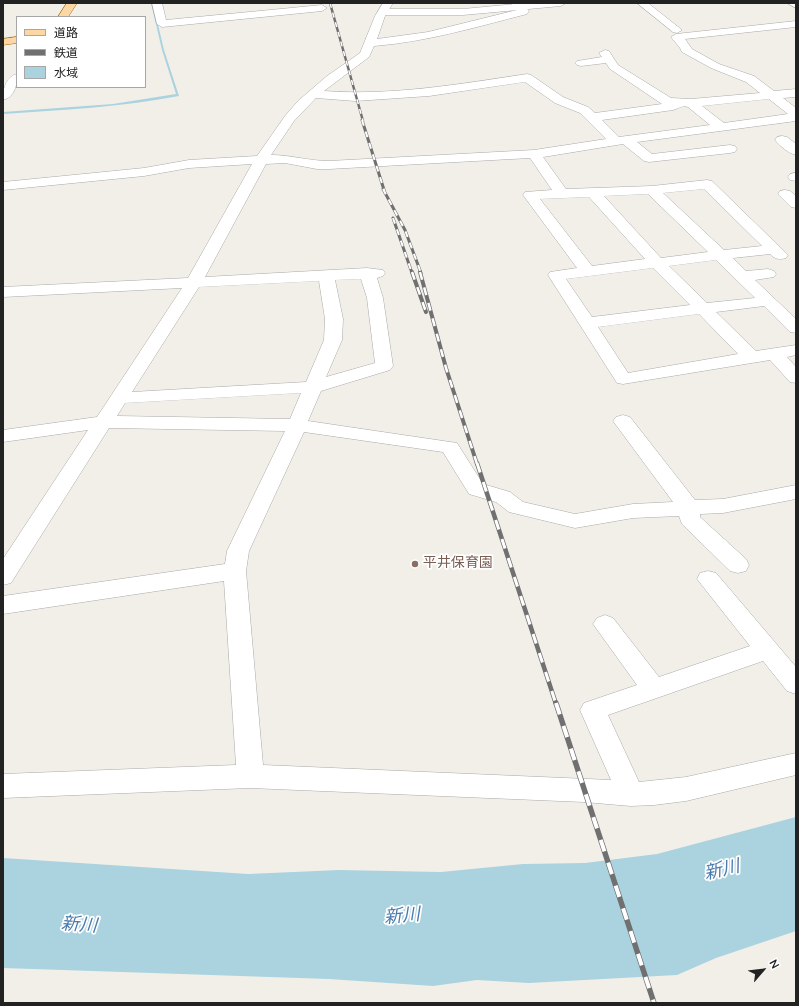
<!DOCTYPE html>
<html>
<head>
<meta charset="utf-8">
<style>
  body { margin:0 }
  #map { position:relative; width:799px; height:1006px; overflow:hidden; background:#f2efe9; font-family:"Nunito Sans","Noto Sans JP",sans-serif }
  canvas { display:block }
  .frame { position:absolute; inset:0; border:4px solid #222; pointer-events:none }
  .legend { position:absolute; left:16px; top:16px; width:130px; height:72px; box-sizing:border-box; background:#fff; border:1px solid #a7a7a7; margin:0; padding:5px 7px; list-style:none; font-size:12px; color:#222 }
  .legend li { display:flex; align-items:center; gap:8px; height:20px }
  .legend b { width:20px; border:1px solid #a7a7a7 }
  .north { position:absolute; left:743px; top:950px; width:40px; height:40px; -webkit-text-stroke:3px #fff; paint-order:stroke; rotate:62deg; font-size:11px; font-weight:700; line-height:16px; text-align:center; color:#222 }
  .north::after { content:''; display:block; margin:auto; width:14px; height:18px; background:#222; clip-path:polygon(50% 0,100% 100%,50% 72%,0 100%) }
</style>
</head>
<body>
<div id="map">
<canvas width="799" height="1006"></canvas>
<div class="frame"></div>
<ul class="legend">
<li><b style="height:5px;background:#fcd6a4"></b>道路</li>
<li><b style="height:5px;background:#707070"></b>鉄道</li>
<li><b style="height:11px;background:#aad3df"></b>水域</li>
</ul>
<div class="north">N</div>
</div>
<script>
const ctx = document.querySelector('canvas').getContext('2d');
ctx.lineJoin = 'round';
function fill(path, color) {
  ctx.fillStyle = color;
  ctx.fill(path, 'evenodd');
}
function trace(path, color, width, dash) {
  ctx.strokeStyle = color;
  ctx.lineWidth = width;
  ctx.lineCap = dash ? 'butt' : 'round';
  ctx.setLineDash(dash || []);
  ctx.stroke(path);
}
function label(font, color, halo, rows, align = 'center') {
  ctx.font = font + ' "Nunito Sans","Noto Sans JP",sans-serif';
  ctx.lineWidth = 3.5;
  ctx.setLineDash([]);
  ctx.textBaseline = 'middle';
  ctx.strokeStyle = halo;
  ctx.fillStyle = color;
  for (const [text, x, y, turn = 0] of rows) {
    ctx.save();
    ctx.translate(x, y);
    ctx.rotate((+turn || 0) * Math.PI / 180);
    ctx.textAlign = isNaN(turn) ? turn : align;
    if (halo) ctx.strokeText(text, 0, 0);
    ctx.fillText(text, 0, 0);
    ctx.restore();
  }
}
fill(new Path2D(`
  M 796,817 L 796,931 L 716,958 L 677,975 L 529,983 L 477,980 L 433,986 L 329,979 L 3,968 L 3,858 L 248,874 L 339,870 L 441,872 L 523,864 L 585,863 L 657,854 Z`), '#aad3df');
fill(new Path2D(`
  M 151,3 L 153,3 L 164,50 L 179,96 C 121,107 62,110 3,114 L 3,112 L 113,104 L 176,94 L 162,50 Z`), '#aad3df');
const minor = new Path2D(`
  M 152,3 L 162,3 L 166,20 L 322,5 L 327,8 L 322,11 L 162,27 L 157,24 Z
  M 383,3 L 393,3 L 385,16 L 377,39 L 428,32 L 517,10 L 511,3 L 522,3 L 529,11 L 527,14 C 476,27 426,42 374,46 L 369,57 L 324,91 C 392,96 460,84 527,74 L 531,75 L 563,97 L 588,107 L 595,113 L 662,104 L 610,69 L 606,63 L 581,66 L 577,65 L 575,63 L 577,61 L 602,57 L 599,53 L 605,50 L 609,51 L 618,65 L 671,98 L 691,99 L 760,93 L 746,82 L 711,68 L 682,52 L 680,48 L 671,37 L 676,34 L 796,21 L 796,27 L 685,39 L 692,49 L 719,64 L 754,76 L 774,91 L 796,89 L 796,97 L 783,98 L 796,108 L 796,121 L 637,142 L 652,154 L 730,145 L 735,146 L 737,149 L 735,152 L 730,153 L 649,162 L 644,161 L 623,144 L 543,157 L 566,189 L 652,186 L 707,180 L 712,181 L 788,255 L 786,258 C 779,260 775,259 770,254 L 733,258 L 746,271 L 768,269 L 774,271 L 776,274 L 774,277 L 755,280 L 796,319 L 796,333 L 790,332 L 764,306 L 716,312 L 756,351 L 796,345 L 796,355 L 787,357 L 796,367 L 796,383 L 790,382 L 770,360 L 623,384 L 617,383 L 548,275 L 550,272 L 577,268 L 523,195 L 525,192 L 552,190 L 530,158 L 329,169 L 317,169 L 285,163 L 266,164 L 205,277 L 367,268 L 383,270 L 385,273 L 383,276 L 377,278 L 383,298 L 393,366 L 390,370 L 321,391 L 308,421 L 457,443 L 483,484 L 510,492 L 523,502 L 575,514 L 633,504 L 673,502 L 613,421 L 616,417 L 623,415 L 630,417 L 695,500 L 723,499 L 796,485 L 796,499 L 723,513 L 700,514 L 700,517 L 746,559 L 749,565 L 746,571 L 738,573 L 730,571 L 682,524 L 679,516 L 633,518 L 575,528 L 509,512 L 496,502 L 469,494 L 443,452 L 304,432 L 249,551 L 246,571 L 263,765 L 611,780 L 580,710 L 584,703 L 637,685 L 593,624 L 597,618 L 605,615 L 613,618 L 659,677 L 750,646 L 697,579 L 700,573 L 708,571 L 716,573 L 796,667 L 796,694 L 787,691 L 763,661 L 608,715 L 639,782 L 686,777 L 796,753 L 796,775 L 686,801 L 654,805 L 631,806 L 584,802 L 250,788 L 3,798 L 3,774 L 236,765 L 224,581 L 3,614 L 3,596 L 225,564 L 227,551 L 285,431 L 109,428 L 11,583 L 3,585 L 3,559 L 88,430 L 3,442 L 3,430 L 97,417 L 182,288 L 3,297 L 3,287 L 188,278 L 252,164 L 189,168 L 144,176 L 3,190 L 3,182 L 144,168 L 189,160 L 257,156 L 285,116 L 298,101 L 327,76 L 360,53 L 375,16 ZM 525,82 L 555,103 L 580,113 L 606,139 L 534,150 L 329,161 C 309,161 291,155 271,155 L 294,121 L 316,98 L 355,101 L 429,96 ZM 769,99 L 788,114 L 724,123 L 702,106 ZM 684,106 L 688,107 L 710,125 L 619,137 L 602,120 L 673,110 ZM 704,189 L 762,246 L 724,250 L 663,193 ZM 648,194 L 708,252 L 661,258 L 604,196 ZM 589,197 L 645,259 L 592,266 L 540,199 ZM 716,260 L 755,298 L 707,303 L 669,266 ZM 653,268 L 690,305 L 592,317 L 566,279 ZM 361,279 L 367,298 L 375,363 L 326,377 L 342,340 L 343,319 L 335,280 ZM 319,281 L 325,319 L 324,340 L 306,382 L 132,392 L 199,287 ZM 699,314 L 738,354 L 628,373 L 598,327 ZM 301,393 L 290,419 L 117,416 L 125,403 Z
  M 637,3 L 648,3 L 682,30 L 677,33 L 673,32 Z
  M 787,3 L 796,3 L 796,8 Z
  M 782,136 L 787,137 L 796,144 L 796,155 C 788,153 780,146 775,140 L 777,137 Z
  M 795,173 L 796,181 L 790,180 L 788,177 L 790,174 Z
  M 785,190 L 790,191 L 796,196 L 796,208 L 791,207 L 778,194 L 780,191 Z`);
const tertiary = new Path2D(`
  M 526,3 L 566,3 L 561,6 L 463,15 L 383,15 L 378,12 L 383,9 L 463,9 Z
  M 17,74 C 17,85 15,97 3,100 C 3,90 5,77 17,74 Z`);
const primary = new Path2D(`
  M 67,3 L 77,3 L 68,17 L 58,17 Z
  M 17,37 L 17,43 L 3,45 L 3,39 Z`);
trace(minor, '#a9a9a9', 1);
trace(tertiary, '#a9a9a9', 1);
trace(primary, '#a06b00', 1);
fill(minor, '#fff');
fill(tertiary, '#fff');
fill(primary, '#fcd6a4');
const railFar4 = new Path2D(`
  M 330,3 L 363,121`);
const railFar3 = new Path2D(`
  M 362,120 L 385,193
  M 383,189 L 405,230 L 421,273
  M 393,218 L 412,273`);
const railFar2 = new Path2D(`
  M 412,272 L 426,312
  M 420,272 L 446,368 L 477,464`);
const railFar1 = new Path2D(`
  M 477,463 L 556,704`);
const rail = new Path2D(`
  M 556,703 L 654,1003`);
trace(railFar4, '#707070', 2.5);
trace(railFar3, '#707070', 3);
trace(railFar2, '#707070', 4);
trace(railFar1, '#707070', 4.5);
trace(rail, '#707070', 5.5);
trace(railFar4, '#fff', 1.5, [5]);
trace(railFar3, '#fff', 2, [6]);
trace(railFar2, '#fff', 2.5, [8]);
trace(railFar1, '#fff', 3, [10]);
trace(rail, '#fff', 4, [12]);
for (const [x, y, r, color] of [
  [415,564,4,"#8d6e63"]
]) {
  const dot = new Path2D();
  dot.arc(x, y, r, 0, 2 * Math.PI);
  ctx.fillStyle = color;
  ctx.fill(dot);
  trace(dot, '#fff', 1.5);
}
label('14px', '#785e54', '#fff', [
  ["平井保育園",423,564]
], 'left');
label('italic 18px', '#4a7aab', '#fff', [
  ["新川",722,871,-13],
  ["新川",402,917,-5],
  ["新川",79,926,4]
]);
</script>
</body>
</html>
